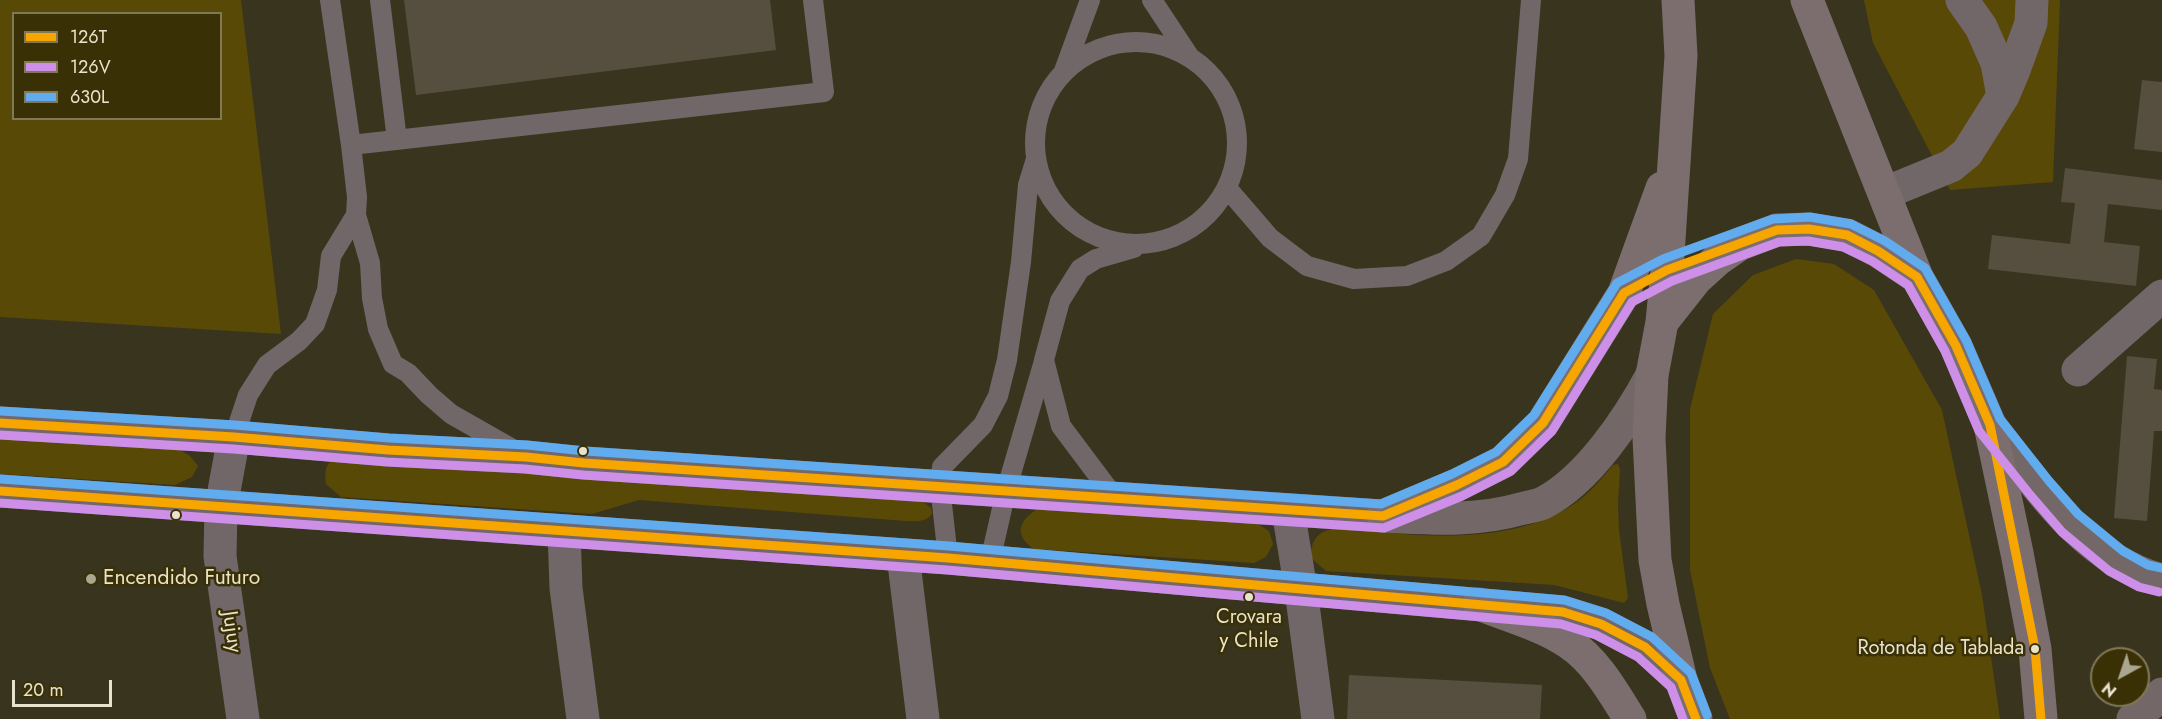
<!DOCTYPE html>
<html>
<head>
<meta charset="utf-8">
<style>
  body { margin:0 }
  #map { position:relative; width:2162px; height:719px; overflow:hidden; background:#39341e; font-family:Jost,sans-serif }
  canvas { display:block }
  .legend { position:absolute; left:12px; top:12px; width:210px; height:108px; box-sizing:border-box; background:#3a3006; border:2px solid #807856; margin:0; padding:8px 10px; list-style:none; font-size:18px; color:#e9e3ce }
  .legend li { display:flex; align-items:center; gap:12px; height:30px }
  .legend b { width:30px; border:2px solid #807856 }
  .north { position:absolute; left:2090px; top:647px; width:60px; height:60px; box-sizing:border-box; background:#3a3006; border:2px solid #807856; border-radius:50%; rotate:220deg; font-size:16px; font-weight:700; line-height:24px; text-align:center; color:#e9e3ce }
  .north::after { content:''; display:block; margin:auto; width:21px; height:27px; background:#aba690; clip-path:polygon(50% 0,100% 100%,50% 72%,0 100%) }
  .scale { position:absolute; left:12px; top:680px; width:100px; height:27px; box-sizing:border-box; border:3px solid #e9e3ce; border-top:0; padding-left:8px; font-size:18px; line-height:21px; white-space:nowrap; color:#e9e3ce; -webkit-text-stroke:4px #3a3006; paint-order:stroke }
</style>
</head>
<body>
<div id="map">
<canvas width="2162" height="719"></canvas>
<ul class="legend">
<li><b style="height:8px;background:#f7a600"></b>126T</li>
<li><b style="height:8px;background:#ce8fe9"></b>126V</li>
<li><b style="height:8px;background:#60acee"></b>630L</li>
</ul>
<div class="north">N</div>
<div class="scale">20 m</div>
</div>
<script>
const ctx = document.querySelector('canvas').getContext('2d');
ctx.lineJoin = 'round';
function fill(path, color) {
  ctx.fillStyle = color;
  ctx.fill(path, 'evenodd');
}
function trace(path, color, width, dash) {
  ctx.strokeStyle = color;
  ctx.lineWidth = width;
  ctx.lineCap = dash ? 'butt' : 'round';
  ctx.setLineDash(dash || []);
  ctx.stroke(path);
}
function label(font, color, halo, rows, align = 'center') {
  ctx.font = font + ' Jost,sans-serif';
  ctx.lineWidth = 5;
  ctx.setLineDash([]);
  ctx.textBaseline = 'middle';
  ctx.strokeStyle = halo;
  ctx.fillStyle = color;
  for (const [text, x, y, turn = 0] of rows) {
    ctx.save();
    ctx.translate(x, y);
    ctx.rotate((+turn || 0) * Math.PI / 180);
    ctx.textAlign = isNaN(turn) ? turn : align;
    if (halo) ctx.strokeText(text, 0, 0);
    ctx.fillText(text, 0, 0);
    ctx.restore();
  }
}
fill(new Path2D(`
  M 0,0 L 241,0 L 281,334 L 0,317 ZM 14,14 L 220,14 L 220,118 L 14,118 Z
  M 1864,0 L 2060,0 L 2053,182 L 1950,190 L 1873,43 Z
  M 1796,259 L 1834,264 L 1874,290 L 1942,410 L 1982,595 L 2000,719 L 1730,719 L 1710,668 L 1690,570 L 1690,409 L 1713,314 L 1753,275 Z
  M 0,434 L 177,448 L 190,456 L 198,466 L 192,477 L 175,485 L 0,474 Z
  M 333,459 L 921,500 L 931,508 L 932,514 C 925,523 916,521 905,521 L 639,500 L 592,514 L 341,497 L 326,484 C 325,474 324,466 333,459 Z
  M 1618,464 L 1620,469 L 1618,504 L 1619,530 L 1628,598 L 1624,603 L 1554,585 L 1326,571 L 1311,558 C 1310,540 1319,530 1337,528 C 1356,525 1382,532 1401,534 C 1458,538 1525,537 1574,504 C 1589,494 1602,478 1613,465 Z
  M 1037,509 L 1256,523 L 1269,531 L 1273,544 L 1266,557 L 1254,563 L 1034,549 C 1014,535 1018,522 1037,509 Z`), '#584907');
fill(new Path2D(`
  M 404,0 L 770,0 L 776,50 L 416,95 Z
  M 2142,80 L 2162,82 L 2162,152 L 2134,149 Z
  M 2065,168 L 2162,180 L 2162,210 L 2108,204 L 2104,242 L 2140,246 L 2136,286 L 1988,269 L 1992,235 L 2070,244 L 2075,203 L 2061,202 Z
  M 2127,356 L 2157,359 L 2154,389 L 2162,390 L 2162,431 L 2154,431 L 2147,521 L 2114,518 Z
  M 1349,675 L 1542,685 L 1540,719 L 1347,719 Z`), '#564e3e');
trace(new Path2D(`
  M 330,0 L 351,145 L 357,197 L 356,215 L 370,263 L 372,298 L 378,329 L 393,364 L 408,373 L 429,395 L 451,414 L 516,451
  M 380,0 L 397,140
  M 1152,0 L 1189,56
  M1035 143a101 101 0 1 1 202 0a101 101 0 1 1-202 0Z
  M 1064,71 L 1090,0
  M 351,145 L 824,92 L 813,0
  M 1227,188 L 1270,238 L 1307,266 L 1354,279 L 1407,276 L 1446,261 L 1481,236 L 1505,195 L 1518,159 L 1531,0
  M 234,437 L 248,395 L 267,365 L 299,341 L 315,324 L 327,290 L 331,256 L 356,215
  M 1115,498 L 1061,426 L 1044,360 L 1060,301 L 1080,269 L 1096,259 L 1134,248
  M 948,558 L 940,486 L 942,467 L 983,425 L 998,396 L 1007,360 L 1021,262 L 1028,185 L 1036,159
  M 990,561 L 1006,491 L 1044,361`), '#716769', 20);
trace(new Path2D(`
  M 1962,0 L 1981,27 L 1997,63 L 2003,96
  M 1885,193 L 1951,166 L 1967,153 L 2003,96 L 2014,70 L 2031,23 L 2032,0
  M 2078,370 L 2162,296
  M 234,437 L 221,507 L 220,556 L 243,719
  M 1288,510 L 1301,590 L 1318,719
  M 564,531 L 566,588 L 583,719
  M 903,555 L 923,719`), '#716769', 33);
trace(new Path2D(`
  M 0,423 L 234,437 L 388,450 L 526,457 L 584,463 L 1383,516 C 1429,518 1475,522 1520,509 C 1527,507 1536,506 1543,503 C 1588,480 1629,418 1652,375
  M 1990,425 C 2035,483 2086,561 2162,580
  M 0,491 L 948,558 L 1563,612 L 1601,624 L 1645,647 L 1681,680
  M 2133,719 L 2162,694`), '#746767', 33);
trace(new Path2D(`
  M 1678,0 L 1681,56 L 1667,270 L 1662,322 L 1652,375 L 1649,438 L 1655,560 L 1663,604 L 1681,680 L 1696,719
  M 1807,0 L 1917,277
  M 1662,322 L 1696,279 L 1717,260 L 1740,244 L 1777,230 L 1809,229 L 1847,235 L 1878,251 L 1917,277 L 1956,346 L 1990,425 L 2017,553 L 2035,649 L 2041,719
  M 1383,516 L 1457,485 L 1503,462 L 1543,423 L 1624,293 L 1662,188
  M 1479,604 C 1508,616 1543,625 1569,643 C 1596,661 1613,692 1630,719`), '#7c6e6f', 33);
trace(new Path2D(`
  M 0,423 L 234,437 L 388,450 L 526,457 L 584,463 L 1383,516 L 1457,485 L 1503,462 L 1543,423 L 1624,293 L 1667,270 L 1777,230 L 1809,229 L 1847,235 L 1878,251 L 1917,277 L 1956,346 L 1990,425 L 2035,649 L 2041,719
  M 0,491 L 948,558 L 1563,612 L 1601,624 L 1645,647 L 1681,680 L 1696,719`), '#f7a600', 9);
trace(new Path2D(`
  M 0,435 L 233,449 L 387,462 L 525,469 L 583,475 L 1384,528 L 1462,496 L 1511,471 L 1552,431 L 1632,302 L 1672,281 L 1779,242 L 1808,241 L 1843,247 L 1872,261 L 1908,285 L 1945,351 L 1979,431 L 2031,496 L 2062,532 L 2109,571 L 2139,587 L 2159,592
  M 0,503 L 947,570 L 1561,624 L 1596,635 L 1638,657 L 1671,687 L 1683,719`), '#ce8fe9', 9);
trace(new Path2D(`
  M 1,411 L 235,425 L 389,438 L 527,445 L 585,451 L 1381,504 L 1452,474 L 1496,452 L 1534,415 L 1617,283 L 1663,259 L 1773,219 L 1810,217 L 1851,224 L 1885,241 L 1925,268 L 1966,340 L 2000,419 L 2049,481 L 2078,514 L 2123,551 L 2148,565 L 2162,568
  M 1,479 L 949,546 L 1564,600 L 1606,613 L 1652,637 L 1691,673 L 1707,715`), '#60acee', 9);
for (const [x, y, r, color] of [
  [583,451,5,"#e9e3ce"],
  [176,515,5,"#e9e3ce"],
  [91,579,6,"#aba690"],
  [1249,597,5,"#e9e3ce"],
  [2035,649,5,"#e9e3ce"]
]) {
  const dot = new Path2D();
  dot.arc(x, y, r, 0, 2 * Math.PI);
  ctx.fillStyle = color;
  ctx.fill(dot);
  trace(dot, '#3a3006', 2);
}
label('20px', '#e9e3ce', '#3a3006', [
  ["Crovara",1249,618],
  ["y Chile",1249,642],
  ["Rotonda de Tablada",2024,649,"right"]
]);
label('21px', '#e9e3ce', '#3a3006', [
  ["Encendido Futuro",103,579]
], 'left');
label('21px', '#e9e3ce', '#3a3006', [
  ["Jujuy",231,632,82]
]);
</script>
</body>
</html>
